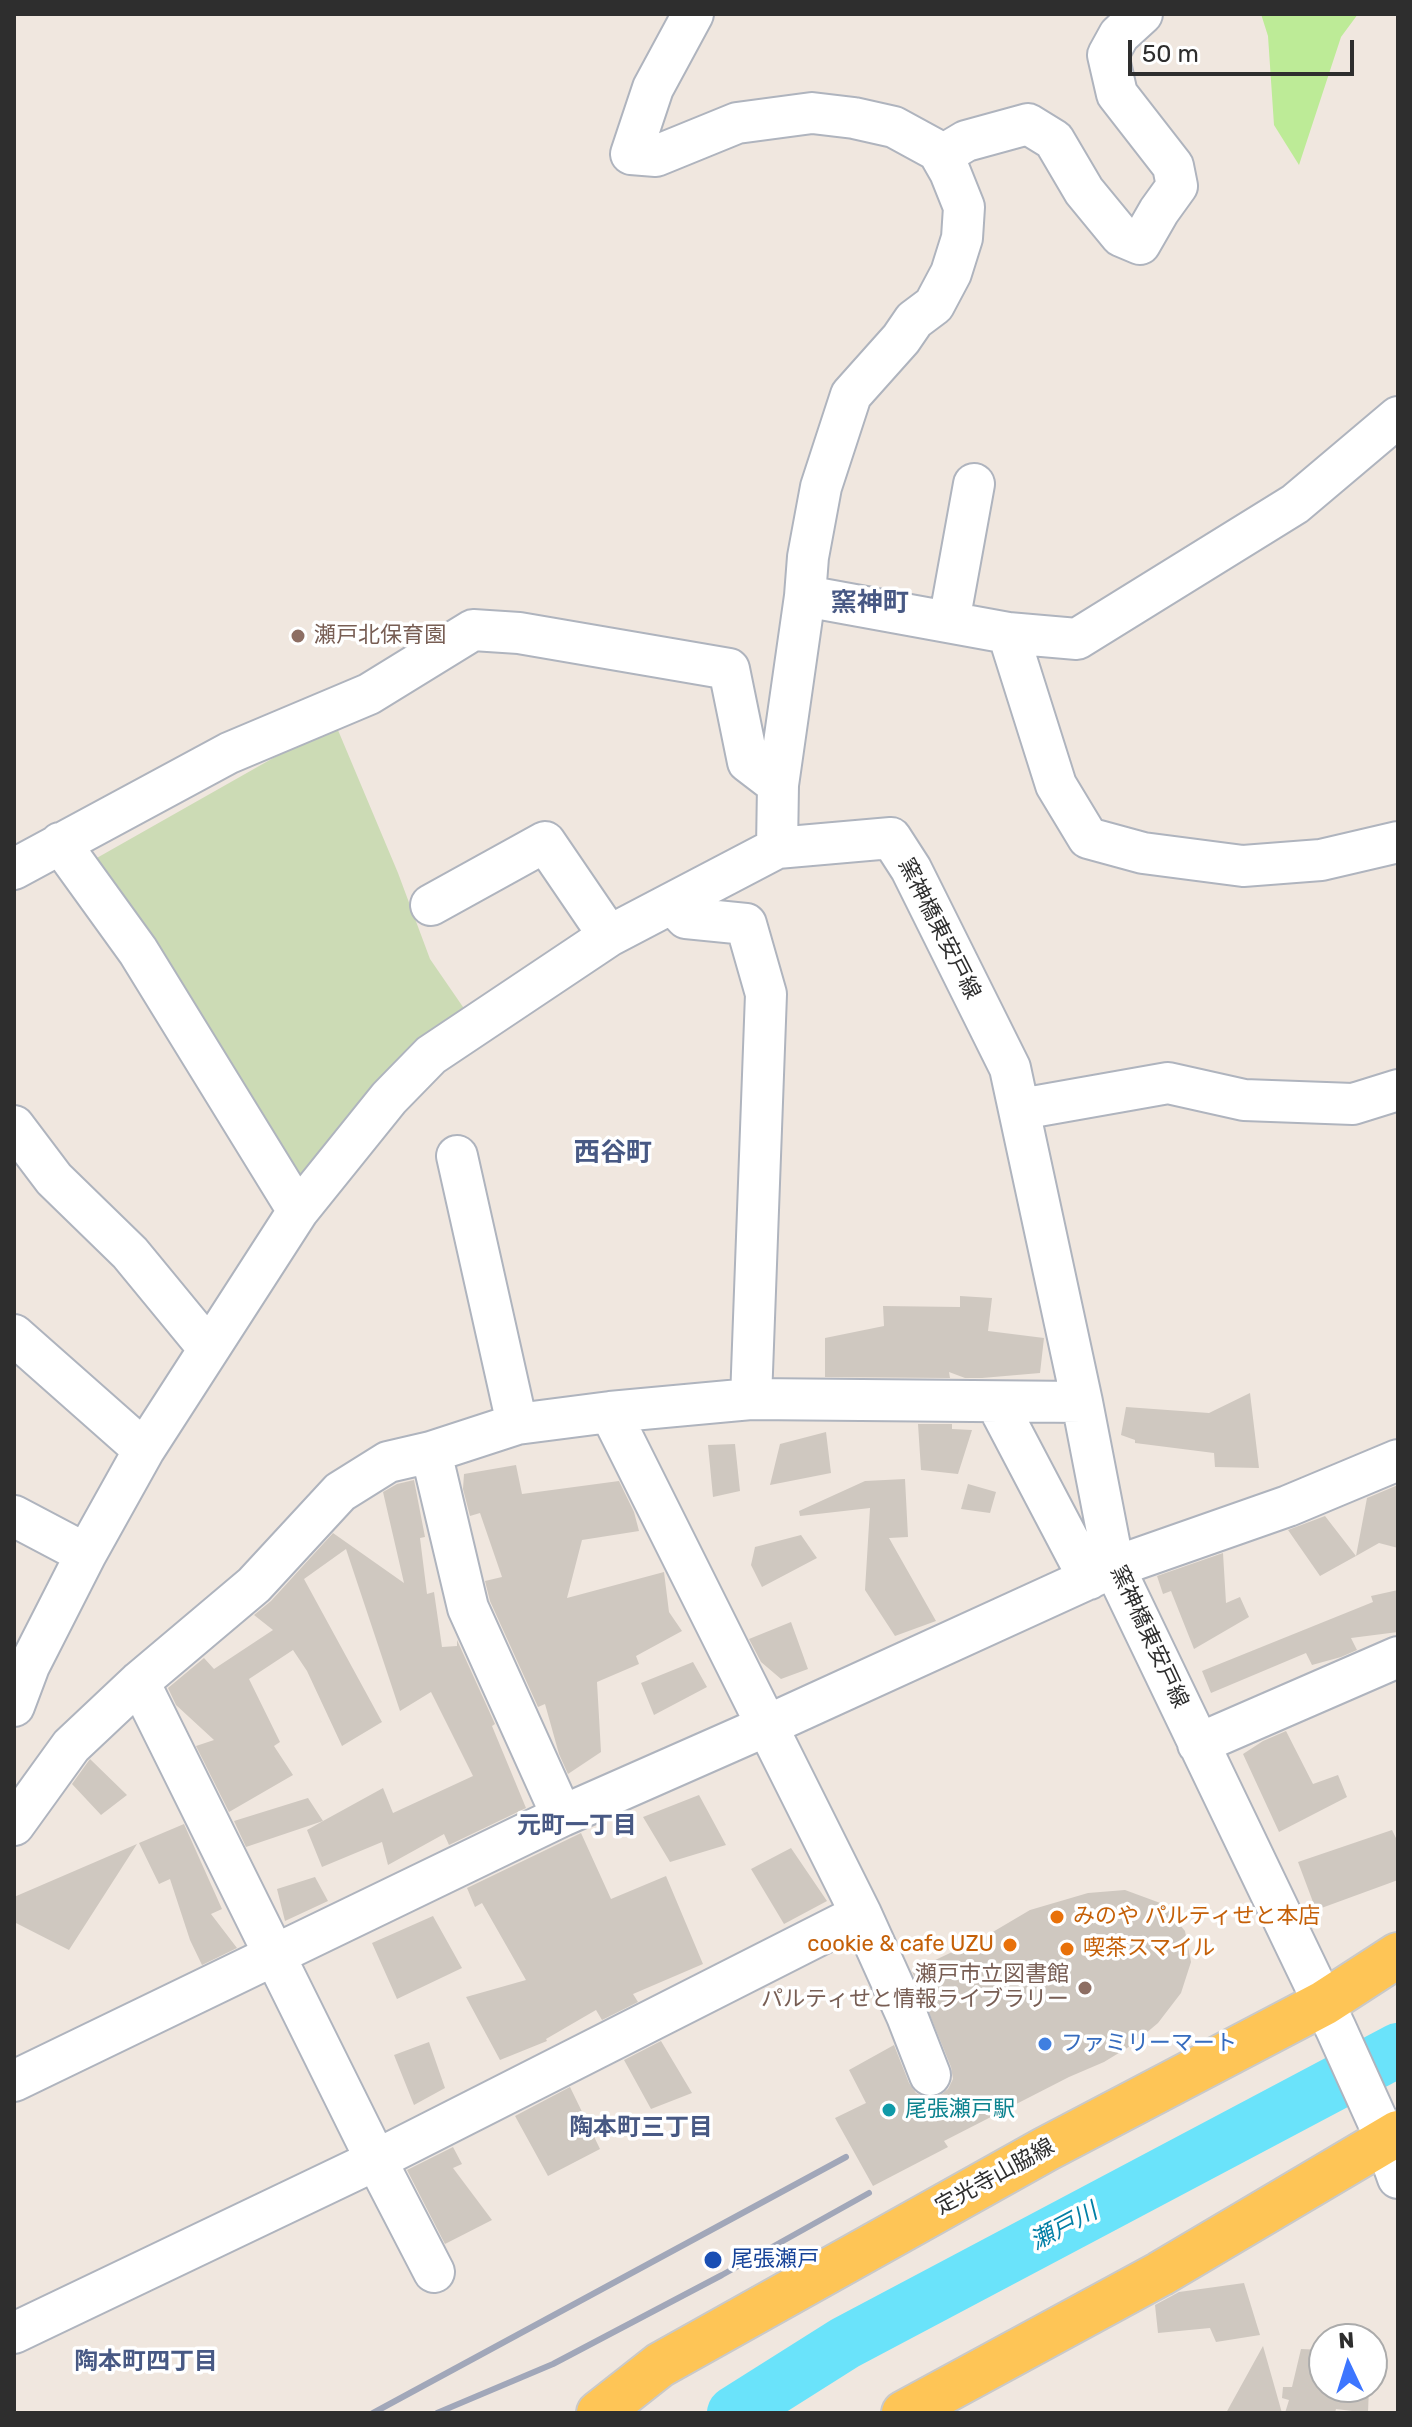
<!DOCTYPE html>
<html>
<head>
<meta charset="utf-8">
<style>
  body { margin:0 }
  #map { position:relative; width:1412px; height:2427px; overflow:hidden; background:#f0e7df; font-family:Rubik,sans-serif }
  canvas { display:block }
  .frame { position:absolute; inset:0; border:16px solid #2e2e2e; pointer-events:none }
  .north { position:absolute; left:1308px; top:2323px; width:80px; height:80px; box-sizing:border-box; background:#fff; border:2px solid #ababab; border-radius:50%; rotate:356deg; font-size:22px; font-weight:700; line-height:32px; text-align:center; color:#2e2e2e }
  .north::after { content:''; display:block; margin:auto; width:28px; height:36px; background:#3d76ff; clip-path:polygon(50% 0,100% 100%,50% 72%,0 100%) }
  .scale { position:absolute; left:1128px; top:40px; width:226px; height:36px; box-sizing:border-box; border:4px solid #2e2e2e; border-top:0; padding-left:10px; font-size:24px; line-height:28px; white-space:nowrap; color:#2e2e2e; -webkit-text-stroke:6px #fff; paint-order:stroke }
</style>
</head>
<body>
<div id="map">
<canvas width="1412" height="2427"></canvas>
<div class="frame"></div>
<div class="north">N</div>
<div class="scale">50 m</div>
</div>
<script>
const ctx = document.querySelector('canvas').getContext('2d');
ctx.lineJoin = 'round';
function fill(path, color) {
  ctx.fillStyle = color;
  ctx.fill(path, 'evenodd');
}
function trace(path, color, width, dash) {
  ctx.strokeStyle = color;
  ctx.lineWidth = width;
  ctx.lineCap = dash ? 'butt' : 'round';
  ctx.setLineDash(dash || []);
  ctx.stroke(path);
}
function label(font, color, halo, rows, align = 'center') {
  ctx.font = font + ' Rubik,"Noto Sans JP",sans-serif';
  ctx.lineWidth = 7;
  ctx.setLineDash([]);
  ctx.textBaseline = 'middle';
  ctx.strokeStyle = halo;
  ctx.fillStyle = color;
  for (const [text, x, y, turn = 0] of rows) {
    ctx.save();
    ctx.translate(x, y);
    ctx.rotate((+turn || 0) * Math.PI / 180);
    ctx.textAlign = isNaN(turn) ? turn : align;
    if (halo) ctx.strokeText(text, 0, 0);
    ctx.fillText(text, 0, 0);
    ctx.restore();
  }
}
fill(new Path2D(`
  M 1261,14 L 1358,14 L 1341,37 L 1299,165 L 1274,125 L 1268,36 Z`), '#bdeb97');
fill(new Path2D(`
  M 335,723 L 398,873 L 430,959 L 474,1023 L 297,1191 L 95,859 Z`), '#ccdbb5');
trace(new Path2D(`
  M 734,2413 L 845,2343 L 1398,2050`), '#6ae3fa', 54);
fill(new Path2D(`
  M 960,1296 L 992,1298 L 988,1331 L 1044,1338 L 1040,1373 L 982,1378 L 965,1378 L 949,1372 L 950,1378 L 825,1377 L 825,1338 L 884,1326 L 883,1306 L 960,1307 Z
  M 1250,1393 L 1259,1468 L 1215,1467 L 1214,1453 L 1135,1443 L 1135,1440 L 1121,1435 L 1126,1407 L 1209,1413 Z
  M 918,1424 L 952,1424 L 952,1429 L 972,1430 L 958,1474 L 921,1470 Z
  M 826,1432 L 831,1473 L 770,1485 L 780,1444 Z
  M 735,1444 L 740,1491 L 713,1497 L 708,1445 Z
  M 516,1465 L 522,1494 L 619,1481 L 634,1512 L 639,1531 L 582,1540 L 567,1598 L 664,1572 L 669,1612 L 682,1631 L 636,1656 L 639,1664 L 597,1682 L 601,1752 L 568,1774 L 559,1754 L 545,1704 L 538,1707 L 490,1601 L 485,1581 L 502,1577 L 480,1513 L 470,1516 L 463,1489 L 464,1474 Z
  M 905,1479 L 908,1537 L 889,1538 L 936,1621 L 895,1636 L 865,1590 L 870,1508 L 800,1516 L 799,1511 L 865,1481 Z
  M 414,1480 L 425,1537 L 420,1538 L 427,1594 L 434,1592 L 442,1647 L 457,1646 L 457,1640 L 495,1724 L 492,1726 L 526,1808 L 449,1845 L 444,1834 L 388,1865 L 382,1842 L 322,1867 L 307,1830 L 323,1821 L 246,1847 L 234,1821 L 308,1798 L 323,1821 L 383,1788 L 393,1813 L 473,1776 L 431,1692 L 400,1711 L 346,1549 L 304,1579 L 382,1722 L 342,1746 L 307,1671 L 293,1650 L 249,1679 L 280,1742 L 274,1746 L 293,1775 L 229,1812 L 196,1746 L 214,1740 L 176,1705 L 168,1688 L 204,1658 L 214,1669 L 273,1630 L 254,1615 L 271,1601 L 333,1533 L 404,1583 L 383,1492 L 397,1484 Z
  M 968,1484 L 996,1492 L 990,1513 L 961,1509 Z
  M 1398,1485 L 1398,1548 L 1379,1543 L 1356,1556 L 1367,1498 Z
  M 1325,1516 L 1356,1556 L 1320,1576 L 1288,1530 Z
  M 801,1535 L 817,1558 L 762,1587 L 751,1565 L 755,1547 Z
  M 1223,1553 L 1226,1603 L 1240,1597 L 1249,1617 L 1194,1649 L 1171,1591 L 1163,1594 L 1157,1576 Z
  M 1398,1590 L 1398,1632 L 1351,1638 L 1357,1650 L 1341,1657 L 1312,1665 L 1306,1653 L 1211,1693 L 1202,1671 L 1373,1602 L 1371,1596 Z
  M 791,1622 L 808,1669 L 781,1679 L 761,1662 L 749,1639 Z
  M 693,1662 L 707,1687 L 654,1715 L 641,1683 Z
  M 1286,1731 L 1313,1784 L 1338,1775 L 1347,1797 L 1279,1832 L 1243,1754 L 1263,1741 Z
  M 90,1759 L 127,1795 L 101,1815 L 72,1784 Z
  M 699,1795 L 726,1845 L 670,1862 L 643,1817 Z
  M 184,1824 L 222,1909 L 211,1914 L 237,1948 L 202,1965 L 190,1940 L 170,1879 L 159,1884 L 139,1843 Z
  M 1392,1830 L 1398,1842 L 1398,1880 L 1316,1910 L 1298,1862 Z
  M 581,1833 L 611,1899 L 666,1876 L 703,1964 L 633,1994 L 638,2002 L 602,2020 L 596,2010 L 546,2039 L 547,2041 L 500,2060 L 466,1997 L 526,1980 L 482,1903 L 475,1907 L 467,1888 Z
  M 137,1844 L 69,1950 L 14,1922 L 14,1897 Z
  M 791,1848 L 827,1901 L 784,1924 L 751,1869 Z
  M 315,1877 L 328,1901 L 285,1921 L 277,1889 Z
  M 1125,1890 L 1163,1904 L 1185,1931 L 1191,1962 L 1181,1993 L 1158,2023 L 1132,2045 L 1104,2062 L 1069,2077 L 944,2141 L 948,2147 L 873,2186 L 835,2118 L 866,2103 L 849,2070 L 894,2045 L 909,2083 L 916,2093 L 927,2098 L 939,2096 L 948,2089 L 953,2079 L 951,2067 L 912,1971 L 986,1936 L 1030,1910 L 1088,1893 Z
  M 433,1916 L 462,1968 L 397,1999 L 372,1943 Z
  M 661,2041 L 692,2093 L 651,2109 L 624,2060 Z
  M 429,2042 L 445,2088 L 414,2105 L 394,2055 Z
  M 570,2087 L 600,2149 L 548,2176 L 515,2116 Z
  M 453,2147 L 462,2164 L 453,2168 L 492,2220 L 445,2244 L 407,2170 Z
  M 1244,2283 L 1260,2335 L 1216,2342 L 1210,2328 L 1158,2333 L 1155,2305 L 1179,2292 Z
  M 1263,2346 L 1282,2413 L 1226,2413 Z
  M 1301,2349 L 1324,2350 L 1324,2387 L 1369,2387 L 1368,2413 L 1336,2409 L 1335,2413 L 1285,2413 L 1289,2400 L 1282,2398 L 1283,2387 L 1292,2387 Z`), '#cfc8c0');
const minor = new Path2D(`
  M 693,14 L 653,88 L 631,154 L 656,156 L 737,123 L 812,113 L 854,118 L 894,127 L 938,151 L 950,172 L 964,207 L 962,238 L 951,273 L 934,305 L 914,320 L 901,339 L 851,395 L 821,487 L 808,557 L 805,596 L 778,785 L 777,848
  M 941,156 L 966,141 L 1028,124 L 1054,140 L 1084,191 L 1121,236 L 1140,244 L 1159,211 L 1177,186 L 1173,166 L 1117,94 L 1108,55 L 1119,35 L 1142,14
  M 805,596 L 1008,633 L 1077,639 L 1295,504 L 1398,417
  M 949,622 L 974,484
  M 1008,633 L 1056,785 L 1088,838 L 1143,853 L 1243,866 L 1321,860 L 1398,842
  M 60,843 L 138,951 L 298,1211
  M 14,869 L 229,753 L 369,694 L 473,630 L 519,633 L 729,669 L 748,762 L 778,785
  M 672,903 L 686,918 L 746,924 L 766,994 L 751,1399
  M 431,905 L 545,842 L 609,936
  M 1021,1109 L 1168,1083 L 1244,1100 L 1353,1104 L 1398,1090
  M 14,1126 L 54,1179 L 130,1253 L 209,1349
  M 457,1156 L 517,1424
  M 14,1335 L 144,1450
  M 996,1402 L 1089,1579
  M 610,1412 L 861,1914 L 907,2016 L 930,2075
  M 431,1452 L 468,1608 L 562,1816
  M 14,1516 L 86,1554
  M 139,1682 L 376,2160 L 434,2272
  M 14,1706 L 29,1666 L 86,1554 L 144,1450 L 298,1211 L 389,1098 L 431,1055 L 609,936 L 777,848 L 891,838 L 911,869 L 1010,1068 L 1082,1402 L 1114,1567 L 1336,2029 L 1378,2122 L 1398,2178
  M 1198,1744 L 1398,1657
  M 14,1825 L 71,1746 L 139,1682 L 254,1585 L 340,1492 L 388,1462 L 431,1452 L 517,1424 L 610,1412 L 751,1399 L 1082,1402
  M 14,2081 L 562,1816 L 766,1726 L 1114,1567 L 1288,1506 L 1398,1460
  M 14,2333 L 376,2160 L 861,1914`);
const major = new Path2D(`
  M 599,2413 L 660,2365 L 1046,2149 L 1324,2003 L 1398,1955
  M 904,2413 L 1160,2274 L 1398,2133`);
trace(minor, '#afb4be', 44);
trace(major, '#c9c9c9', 48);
trace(minor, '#fff', 40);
trace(major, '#fec556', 44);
trace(new Path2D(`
  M 373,2413 L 846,2157
  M 437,2413 L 553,2364 L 722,2275 L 869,2193`), '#a1a7b9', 6);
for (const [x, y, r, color] of [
  [298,636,8,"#8d6e63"],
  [1057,1917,8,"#e8710a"],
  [1010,1945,8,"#e8710a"],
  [1067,1949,8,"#e8710a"],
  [1085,1988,8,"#8d6e63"],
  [1045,2044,8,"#3f7fe0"],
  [889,2110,8,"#0f9aa8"],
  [713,2260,10,"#1a4fb4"]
]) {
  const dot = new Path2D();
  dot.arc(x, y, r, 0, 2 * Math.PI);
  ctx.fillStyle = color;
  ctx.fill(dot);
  trace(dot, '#fff', 3);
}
label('22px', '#785e54', '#fff', [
  ["瀬戸北保育園",314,636],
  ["瀬戸市立図書館",1069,1975,"right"],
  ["パルティせと情報ライブラリー",1069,2000,"right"]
], 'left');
label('22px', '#2e2e2e', '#fff', [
  ["窯神橋東安戸線",939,929,63],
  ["窯神橋東安戸線",1149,1637,65],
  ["定光寺山脇線",995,2177,-29]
]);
label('22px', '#c56008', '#fff', [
  ["みのや パルティせと本店",1073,1917],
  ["cookie & cafe UZU",994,1945,"right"],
  ["喫茶スマイル",1083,1949]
], 'left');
label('22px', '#366cbe', '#fff', [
  ["ファミリーマート",1061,2044]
], 'left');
label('22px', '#0d838f', '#fff', [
  ["尾張瀬戸駅",905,2110]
], 'left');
label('22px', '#164399', '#fff', [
  ["尾張瀬戸",731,2260]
], 'left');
label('bold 24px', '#485984', '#fff', [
  ["元町一丁目",577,1826],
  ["陶本町三丁目",641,2128],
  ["陶本町四丁目",146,2362]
]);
label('italic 24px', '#027fa6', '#fff', [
  ["瀬戸川",1064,2227,-28]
]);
label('bold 26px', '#485984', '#fff', [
  ["窯神町",870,603],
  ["西谷町",613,1153]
]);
</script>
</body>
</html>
